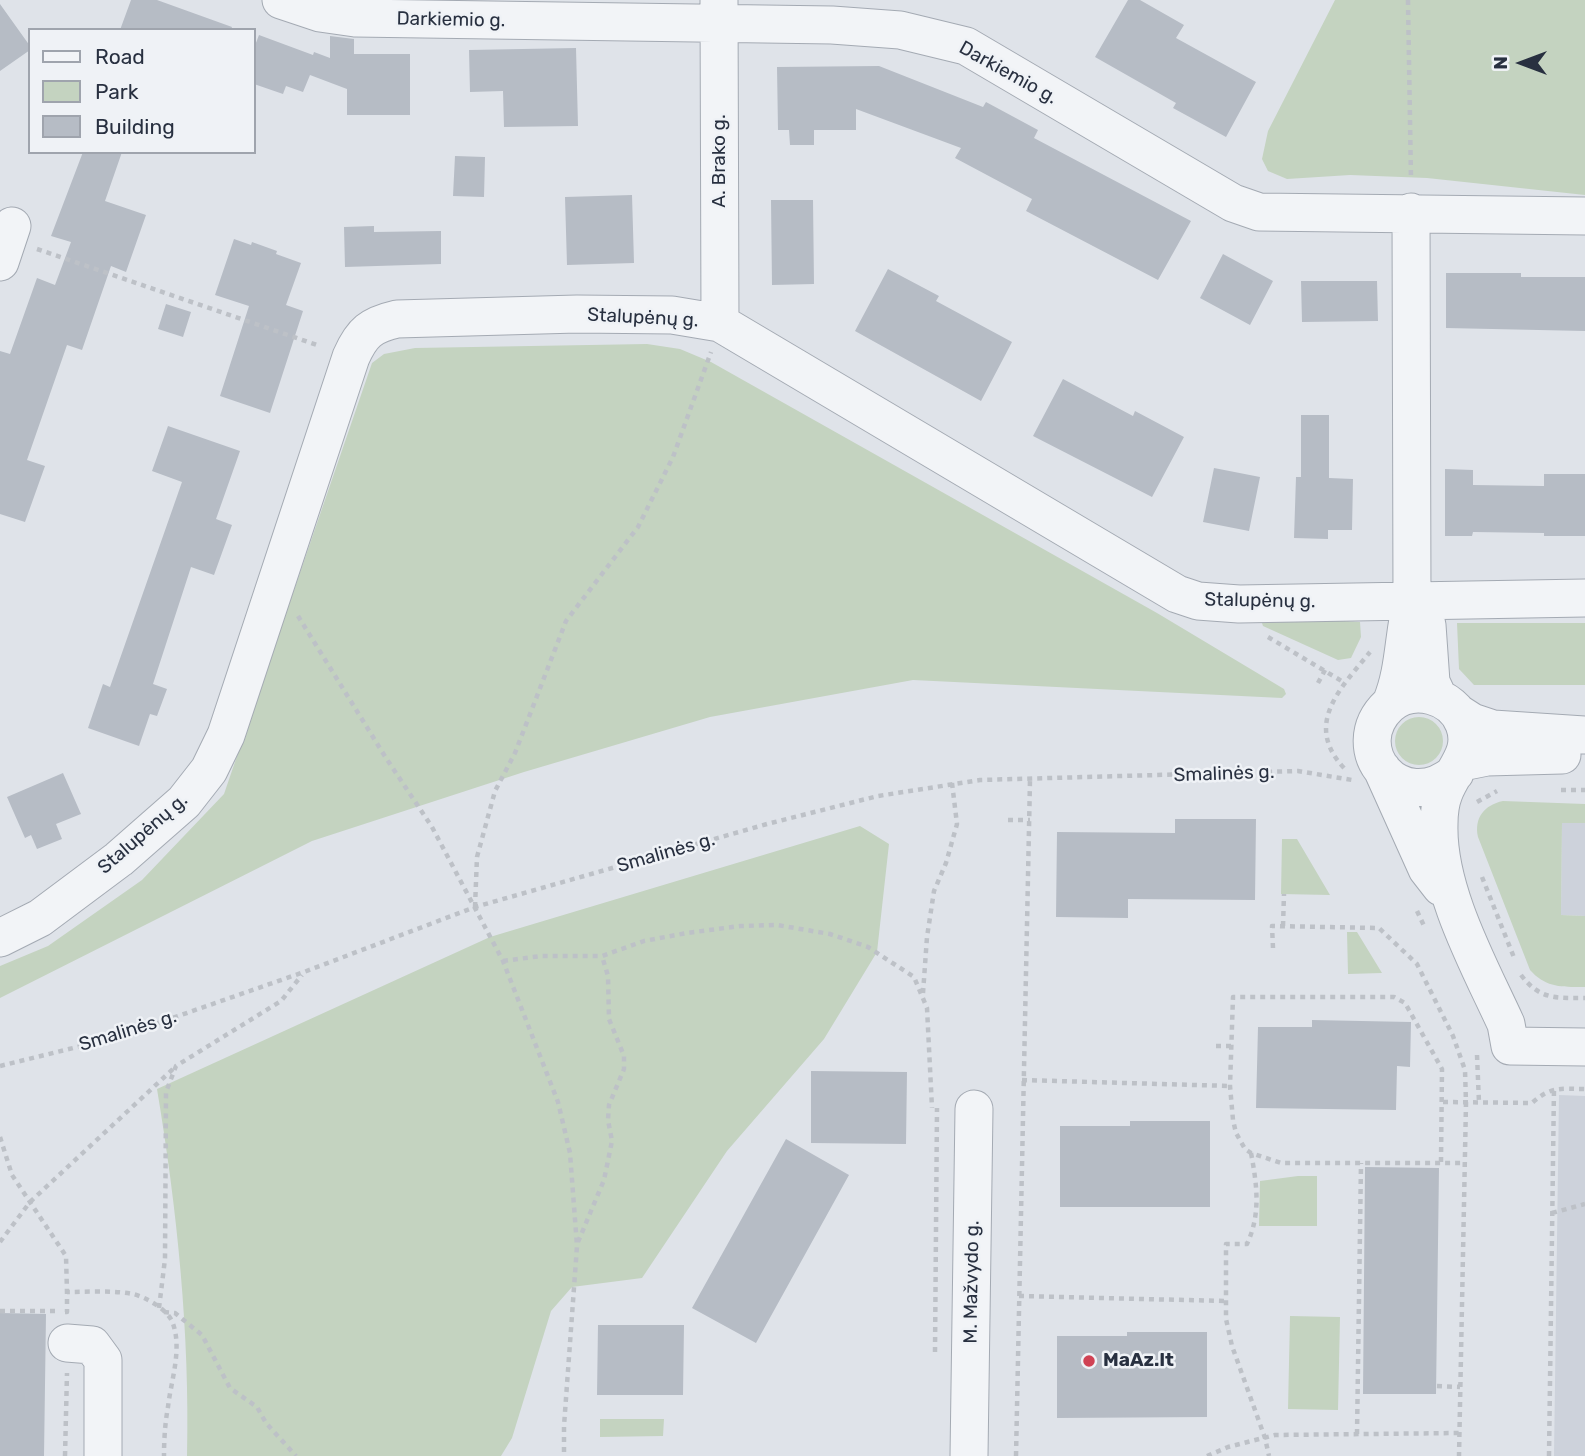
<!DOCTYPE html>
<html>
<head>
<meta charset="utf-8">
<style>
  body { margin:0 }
  #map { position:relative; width:1585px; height:1456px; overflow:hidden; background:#dfe3e9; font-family:Rubik,sans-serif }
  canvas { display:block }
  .legend { position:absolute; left:28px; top:28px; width:228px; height:126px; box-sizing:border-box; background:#eff2f6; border:2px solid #9fa4ad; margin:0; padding:9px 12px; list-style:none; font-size:21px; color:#283040 }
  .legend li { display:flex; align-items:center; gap:14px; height:35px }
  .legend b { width:35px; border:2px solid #9fa4ad }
  .north { position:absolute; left:1487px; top:28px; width:70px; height:70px; -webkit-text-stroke:5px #eff2f6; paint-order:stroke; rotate:270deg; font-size:19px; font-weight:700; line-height:28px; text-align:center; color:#283040 }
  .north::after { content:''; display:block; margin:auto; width:24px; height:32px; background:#283040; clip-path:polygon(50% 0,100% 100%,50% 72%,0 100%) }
</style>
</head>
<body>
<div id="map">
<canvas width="1585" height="1456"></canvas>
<ul class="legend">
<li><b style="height:9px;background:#f2f4f7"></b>Road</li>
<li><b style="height:19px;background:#c4d3c0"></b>Park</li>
<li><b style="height:19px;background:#b6bcc5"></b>Building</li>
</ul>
<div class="north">N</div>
</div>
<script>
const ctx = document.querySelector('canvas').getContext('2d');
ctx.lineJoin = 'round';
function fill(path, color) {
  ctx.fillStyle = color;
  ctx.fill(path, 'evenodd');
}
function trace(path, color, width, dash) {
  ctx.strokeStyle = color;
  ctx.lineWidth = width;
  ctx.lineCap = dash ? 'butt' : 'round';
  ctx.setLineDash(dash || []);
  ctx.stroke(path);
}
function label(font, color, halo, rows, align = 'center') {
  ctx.font = font + ' Rubik,sans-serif';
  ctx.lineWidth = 5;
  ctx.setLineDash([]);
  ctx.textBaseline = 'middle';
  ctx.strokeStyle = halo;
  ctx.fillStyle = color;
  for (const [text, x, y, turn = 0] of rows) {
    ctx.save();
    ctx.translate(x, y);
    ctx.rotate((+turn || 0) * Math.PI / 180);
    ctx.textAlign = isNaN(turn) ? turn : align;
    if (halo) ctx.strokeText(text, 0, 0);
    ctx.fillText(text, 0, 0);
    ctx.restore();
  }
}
fill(new Path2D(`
  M 1562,822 L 1585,823 L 1585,916 L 1561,915 Z
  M 1559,1095 L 1585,1096 L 1585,1456 L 1554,1456 Z`), '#cdd2db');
fill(new Path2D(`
  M 1335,0 L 1585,0 L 1585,195 L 1427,178 L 1350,175 L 1287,179 L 1268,171 L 1262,159 L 1268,131 Z
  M 647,344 L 680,349 L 711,362 L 1157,613 L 1284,689 L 1286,694 L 1282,698 L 913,680 L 710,717 L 524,772 L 312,841 L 0,998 L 0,966 L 48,946 L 142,880 L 224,794 L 372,363 L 384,354 L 415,348 Z
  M 1266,616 L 1360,622 L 1361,637 L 1351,658 L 1338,660 L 1263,626 L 1261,620 Z
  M 1457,623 L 1585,623 L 1585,685 L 1474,685 L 1459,669 Z
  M1395 741a24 24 0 1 1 48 0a24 24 0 1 1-48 0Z
  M 1503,801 L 1585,804 L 1585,823 L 1562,823 L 1561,915 L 1585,916 L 1585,987 C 1562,987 1546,988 1530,970 L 1478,837 C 1474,818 1484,805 1503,801 Z
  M 860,826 L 889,844 L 877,952 L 824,1039 L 727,1151 L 642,1278 L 572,1287 L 551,1311 L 512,1438 L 501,1456 L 187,1456 C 190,1334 177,1209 157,1089 L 490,937 Z
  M 1282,839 L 1297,839 L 1330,895 L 1281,894 Z
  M 1347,932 L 1357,932 L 1382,973 L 1348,974 Z
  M 1298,1176 L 1317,1176 L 1317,1226 L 1259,1226 L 1260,1181 Z
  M 1290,1316 L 1340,1317 L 1338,1410 L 1288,1409 Z
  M 600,1419 L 664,1419 L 663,1436 L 600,1437 Z`), '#c4d3c0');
fill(new Path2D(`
  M 131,0 L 157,0 L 232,27 L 231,30 L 120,30 Z
  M 1128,0 L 1140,0 L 1184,25 L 1176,38 L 1256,82 L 1226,137 L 1173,108 L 1176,103 L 1095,57 Z
  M 0,4 L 30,46 L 30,50 L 0,71 Z
  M 259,35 L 313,55 L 314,52 L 330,58 L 330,36 L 354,39 L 354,54 L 410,54 L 410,115 L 347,115 L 347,89 L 310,75 L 303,92 L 286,86 L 283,94 L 254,84 L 254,48 Z
  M 576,48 L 578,126 L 504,127 L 503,91 L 470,92 L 469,50 Z
  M 879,66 L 983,107 L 986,102 L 1038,130 L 1034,138 L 1191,221 L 1158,280 L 1026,211 L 1032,199 L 955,158 L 961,148 L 856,109 L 856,130 L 814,130 L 814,145 L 790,145 L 789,130 L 778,130 L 777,67 Z
  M 83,152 L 122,152 L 105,201 L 146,215 L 126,272 L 111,266 L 82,350 L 67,345 L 27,460 L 45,466 L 25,522 L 0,514 L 0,351 L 10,354 L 37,278 L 55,285 L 71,242 L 51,236 Z
  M 455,156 L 485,157 L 484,197 L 453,196 Z
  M 632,195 L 634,263 L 567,265 L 565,197 Z
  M 771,200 L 813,200 L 814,284 L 772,285 Z
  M 374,226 L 374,232 L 441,231 L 441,264 L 345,267 L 344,227 Z
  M 234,239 L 251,245 L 252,242 L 277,251 L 276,254 L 301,263 L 286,305 L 303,311 L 270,413 L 220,396 L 249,306 L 215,295 Z
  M 1223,254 L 1273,281 L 1250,325 L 1200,298 Z
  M 888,269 L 939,296 L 936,301 L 1012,342 L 981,401 L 855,331 Z
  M 1446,273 L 1521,273 L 1521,277 L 1585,277 L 1585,331 L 1446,328 Z
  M 1301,281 L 1377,281 L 1378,321 L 1302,322 Z
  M 166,304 L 191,312 L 183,337 L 158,329 Z
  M 1063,379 L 1133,416 L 1135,411 L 1184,437 L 1152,497 L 1033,436 Z
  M 1301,415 L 1329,415 L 1329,478 L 1353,479 L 1352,530 L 1328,530 L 1328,539 L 1294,538 L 1296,477 L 1301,477 Z
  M 168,426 L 240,451 L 216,519 L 232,525 L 214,575 L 191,567 L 153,684 L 167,689 L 157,716 L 150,714 L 139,746 L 88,728 L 103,684 L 110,687 L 182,482 L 152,471 Z
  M 1214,468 L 1260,477 L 1249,531 L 1203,522 Z
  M 1445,469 L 1473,470 L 1473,485 L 1544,486 L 1544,474 L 1585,474 L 1585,536 L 1544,536 L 1544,533 L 1473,532 L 1472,536 L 1445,536 Z
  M 63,773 L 81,814 L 56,824 L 62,839 L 37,849 L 31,835 L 25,838 L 7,797 Z
  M 1175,819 L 1256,819 L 1255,900 L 1128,899 L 1128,918 L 1056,917 L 1057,832 L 1175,833 Z
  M 1312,1020 L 1411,1022 L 1410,1067 L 1397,1066 L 1396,1110 L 1256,1108 L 1258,1027 L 1312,1027 Z
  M 811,1071 L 907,1072 L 906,1144 L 811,1143 Z
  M 1130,1121 L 1210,1121 L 1210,1207 L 1060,1207 L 1060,1126 L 1130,1126 Z
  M 786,1139 L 849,1175 L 756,1343 L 692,1308 Z
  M 1365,1167 L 1439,1168 L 1436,1394 L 1363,1394 Z
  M 0,1313 L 46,1314 L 44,1456 L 0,1456 Z
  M 598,1325 L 684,1325 L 683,1395 L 597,1395 Z
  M 1127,1332 L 1207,1332 L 1207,1417 L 1057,1418 L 1057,1336 L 1127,1336 Z`), '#b6bcc5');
const minor = new Path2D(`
  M 281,0 L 320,13 L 355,18 L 832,25 L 900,30 L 966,46 L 1233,203 L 1259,212 L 1585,216
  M 719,0 L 720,323
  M 0,262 L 12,226
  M 1416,607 L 1427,625 L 1431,682 L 1438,697
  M 1391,703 C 1405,670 1403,634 1412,600 L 1411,212
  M 1458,713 L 1472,722 L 1493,729 L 1585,735
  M 1462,762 L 1487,757 L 1562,755
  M 1382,769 L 1427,869 L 1441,887
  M 1455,773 C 1400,818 1343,748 1389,705 C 1413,684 1453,695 1464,724 C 1475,752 1453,769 1444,793 C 1440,803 1439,813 1439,824 C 1437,890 1479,965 1506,1024 L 1510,1046 L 1585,1047
  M 0,938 L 40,918 L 119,859 L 184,802 L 209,770 L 226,735 L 351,357 C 362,332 371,325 397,319 L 577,314 L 672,315 L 720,323 L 1177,594 L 1198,601 L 1239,604 L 1585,598
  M 67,1343 L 92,1345 L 103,1360 L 103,1456
  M 969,1456 L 974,1109`);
trace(minor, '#a4aab3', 39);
trace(new Path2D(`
  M 1408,0 L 1411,180
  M 37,249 L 320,346
  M 298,616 L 386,758 L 432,827 L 503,961 L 558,1102 L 570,1153 L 577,1246 L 564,1426 L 564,1456
  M 1268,637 L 1345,683
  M 1318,683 L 1325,670
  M 1344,768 C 1303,724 1341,688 1370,652
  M 1561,790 L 1585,790
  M 1477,802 L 1497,791
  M 1008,820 L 1030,820
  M 1482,877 L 1515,960
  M 475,907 L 477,857 L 495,791 L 515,753 L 566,621 L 638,527 L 673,457 L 711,352
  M 1417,911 L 1425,928
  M 1283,926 L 1284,894
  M 1273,948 L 1272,926 L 1379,928 L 1417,964 L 1453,1036 L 1465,1070 L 1466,1103 L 1459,1456
  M 503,961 L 541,956 L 602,956 L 644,941 L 687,933 L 740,926 L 777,925 L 830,934 L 868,947 L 914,977 L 927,1008 L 932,1108
  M 1521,975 C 1540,1000 1556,998 1585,998
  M 923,993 L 927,937 L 934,891 L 946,863 L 957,824 L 952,783
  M 1216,1046 L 1232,1046
  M 1477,1055 L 1479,1103
  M 0,1066 L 118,1037 L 304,972 L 475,907 L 767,824 L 878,796 L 980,780 L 1298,771 L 1352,780
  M 1022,1080 L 1230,1086
  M 1443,1102 L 1532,1103 C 1551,1086 1560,1089 1585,1089
  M 0,1137 L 12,1175 L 66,1256 L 67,1292
  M 1251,1153 C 1257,1185 1261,1214 1247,1244 L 1226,1244 L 1226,1319 L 1232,1346 L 1265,1438 L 1269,1456
  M 1441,1162 L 1442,1069 L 1405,1003 L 1394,997 L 1233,997 L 1230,1086 L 1233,1120 L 1236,1133 L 1245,1149 L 1251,1153 L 1281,1163 L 1464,1163
  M 1552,1213 L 1585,1204
  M 0,1242 L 30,1202 L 173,1069
  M 578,1242 L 604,1180 L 612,1141 L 608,1120 L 609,1105 L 624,1069 L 624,1056 L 609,1019 L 608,976 L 602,956
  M 1019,1296 L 1226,1301
  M 159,1308 L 165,1259 L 166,1092 L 176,1066 L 281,1001 L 302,975
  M 0,1311 L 56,1311
  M 65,1312 L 67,1312 L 67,1292 C 88,1292 112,1290 133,1294 C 146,1297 166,1309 172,1321 C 183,1348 171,1380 168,1407 C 165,1423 164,1440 164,1456
  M 164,1312 L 175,1313 L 202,1335 L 230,1388 L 257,1407 L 266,1423 L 296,1456
  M 935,1352 L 937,1108
  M 1437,1386 L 1460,1387
  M 1357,1434 L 1361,1163
  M 65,1456 L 67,1373
  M 1016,1456 L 1030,780
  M 1207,1456 L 1228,1447 L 1275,1435 L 1460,1433
  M 1549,1456 L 1554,1088`), '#bdc1c7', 4.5, [5, 5]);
trace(minor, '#f2f4f7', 37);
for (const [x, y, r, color] of [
  [1089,1361,7,"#d04254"]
]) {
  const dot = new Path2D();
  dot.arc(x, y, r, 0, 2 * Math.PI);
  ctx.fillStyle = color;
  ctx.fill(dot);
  trace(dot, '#eff2f6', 2.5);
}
label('19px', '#283040', '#eff2f6', [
  ["Darkiemio g.",451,20,1],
  ["Darkiemio g.",1008,73,29],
  ["A. Brako g.",720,161,-90],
  ["Stalupėnų g.",643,318,3],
  ["Stalupėnų g.",1260,601,1],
  ["Smalinės g.",1224,774,-2],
  ["Stalupėnų g.",143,834,-41],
  ["Smalinės g.",666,853,-16],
  ["Smalinės g.",128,1031,-17],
  ["M. Mažvydo g.",972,1282,-89]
]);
label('bold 19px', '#283040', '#eff2f6', [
  ["MaAz.lt",1103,1361]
], 'left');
</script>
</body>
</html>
